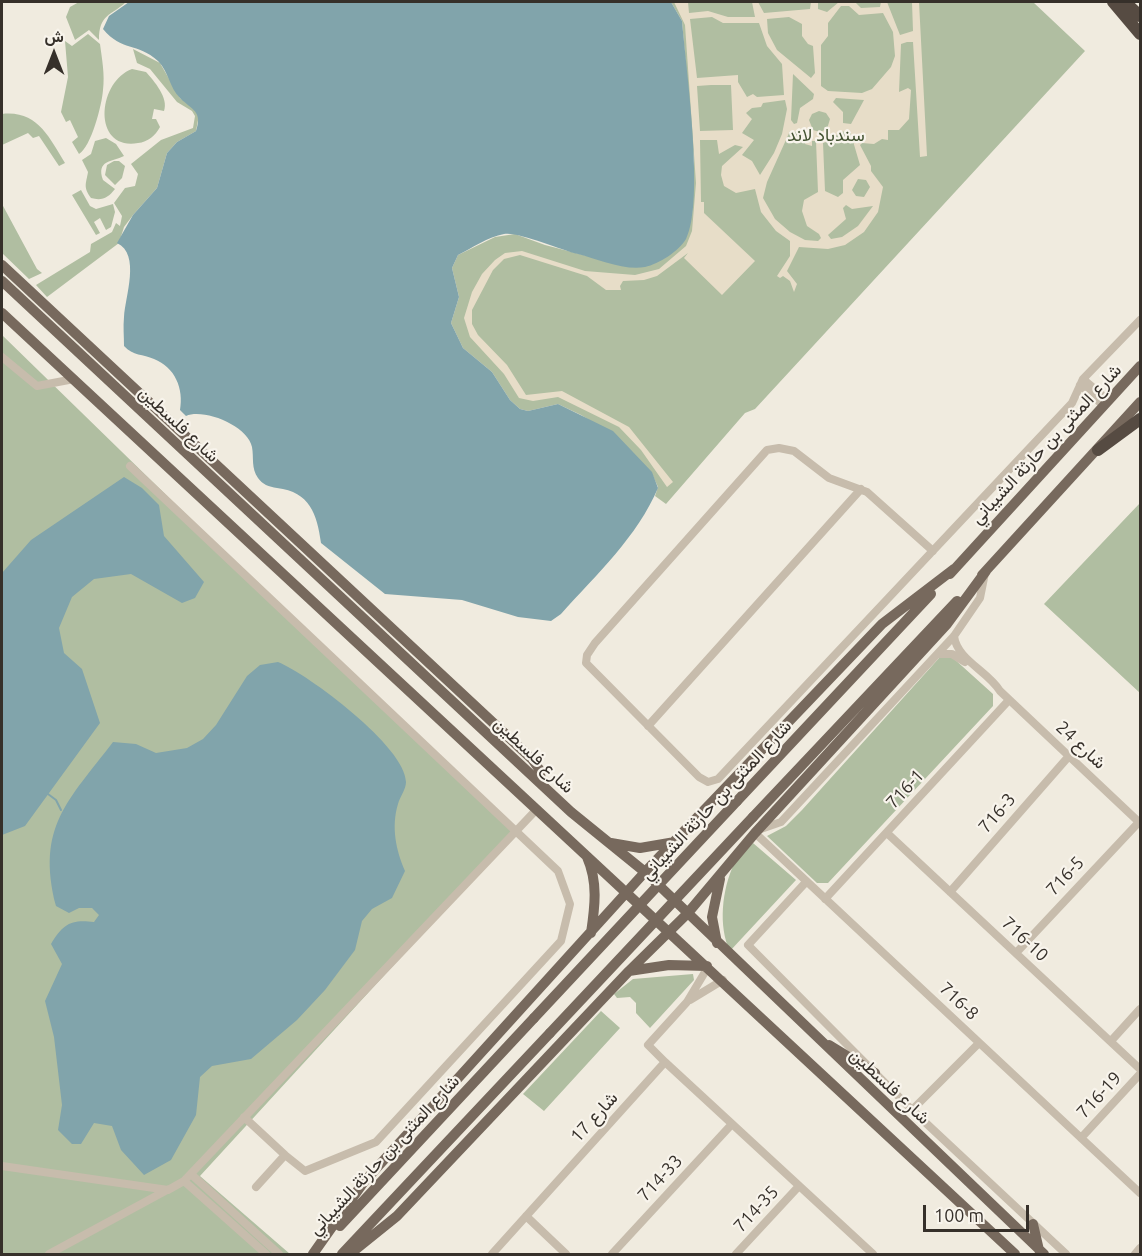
<!DOCTYPE html>
<html>
<head>
<meta charset="utf-8">
<style>
  body { margin:0 }
  #map { position:relative; width:1142px; height:1256px; overflow:hidden; background:#f0ebdf; font-family:Ubuntu,Vazirmatn,sans-serif }
  canvas { display:block }
  .frame { position:absolute; inset:0; border:3px solid #36302a; pointer-events:none }
  .north { position:absolute; left:24px; top:24px; width:60px; height:60px; -webkit-text-stroke:4px #f8f4ec; paint-order:stroke; rotate:0deg; font-size:16px; font-weight:700; line-height:24px; text-align:center; color:#36302a }
  .north::after { content:''; display:block; margin:auto; width:21px; height:27px; background:#36302a; clip-path:polygon(50% 0,100% 100%,50% 72%,0 100%) }
  .scale { position:absolute; left:923px; top:1205px; width:106px; height:27px; box-sizing:border-box; border:3px solid #36302a; border-top:0; padding-left:8px; font-size:18px; line-height:21px; white-space:nowrap; color:#36302a; -webkit-text-stroke:4px #f8f4ec; paint-order:stroke }
</style>
</head>
<body>
<div id="map">
<canvas width="1142" height="1256"></canvas>
<div class="frame"></div>
<div class="north">ش</div>
<div class="scale">100 m</div>
</div>
<script>
const ctx = document.querySelector('canvas').getContext('2d');
ctx.lineJoin = 'round';
function fill(path, color) {
  ctx.fillStyle = color;
  ctx.fill(path, 'evenodd');
}
function trace(path, color, width, dash) {
  ctx.strokeStyle = color;
  ctx.lineWidth = width;
  ctx.lineCap = dash ? 'butt' : 'round';
  ctx.setLineDash(dash || []);
  ctx.stroke(path);
}
function label(font, color, halo, rows, align = 'center') {
  ctx.font = font + ' Ubuntu,Vazirmatn,sans-serif';
  ctx.lineWidth = 4.5;
  ctx.setLineDash([]);
  ctx.textBaseline = 'middle';
  ctx.strokeStyle = halo;
  ctx.fillStyle = color;
  for (const [text, x, y, turn = 0] of rows) {
    ctx.save();
    ctx.translate(x, y);
    ctx.rotate((+turn || 0) * Math.PI / 180);
    ctx.textAlign = isNaN(turn) ? turn : align;
    if (halo) ctx.strokeText(text, 0, 0);
    ctx.fillText(text, 0, 0);
    ctx.restore();
  }
}
fill(new Path2D(`
  M 79,2 L 126,2 C 111,16 99,14 99,40 L 89,30 L 75,40 L 66,17 L 70,7 Z
  M 671,2 L 1033,2 L 1085,51 L 755,409 L 745,413 L 666,504 L 655,496 L 658,487 L 653,476 L 596,424 L 581,415 L 558,404 L 528,411 L 520,409 L 510,400 L 492,372 L 463,348 L 451,323 L 459,297 L 452,268 L 458,255 L 495,237 L 515,234 L 545,245 L 630,267 L 692,216 L 694,161 L 682,21 Z
  M 88,34 L 100,44 C 102,59 105,75 103,90 C 102,105 91,147 79,154 L 72,142 L 78,137 L 70,120 L 66,122 L 61,112 L 68,77 L 65,41 L 72,46 Z
  M 133,49 L 160,63 L 180,98 L 195,109 L 199,115 L 196,131 L 177,142 L 167,153 L 157,188 L 133,215 L 124,227 L 119,243 L 47,297 L 36,285 L 90,252 L 91,244 L 112,232 L 116,223 L 120,226 L 122,216 L 114,203 L 125,188 L 135,186 L 138,174 L 131,164 L 161,140 L 193,128 L 195,116 L 192,111 L 177,102 L 150,69 L 137,63 Z
  M 132,69 L 146,72 C 154,81 169,98 164,111 L 154,109 L 152,119 L 156,119 L 160,127 C 155,136 148,142 138,143 C 92,151 97,82 132,69 Z
  M 2,114 C 37,110 49,137 65,163 L 59,166 L 39,136 L 33,138 L 28,133 L 2,145 Z
  M 106,138 L 116,144 L 124,156 C 112,162 96,160 103,180 L 115,189 C 108,198 102,201 91,198 C 83,187 86,184 88,172 L 82,160 L 91,154 L 95,141 Z
  M 114,161 L 119,161 L 125,166 L 122,178 L 115,185 L 105,175 L 107,165 Z
  M 81,190 L 90,206 L 96,209 L 113,204 L 115,212 L 111,227 L 106,230 L 100,218 L 94,222 L 100,233 L 96,235 L 72,195 Z
  M 2,204 L 37,269 L 42,273 L 29,279 L 2,253 Z
  M 2,335 L 514,834 L 200,1176 L 290,1254 L 2,1254 Z
  M 1140,503 L 1140,693 L 1044,604 Z
  M 940,657 L 952,657 L 993,694 L 993,706 L 828,883 L 817,883 L 767,836 L 786,826 L 802,810 Z
  M 753,843 L 796,880 L 730,951 C 718,927 722,889 734,864 C 738,856 747,849 753,843 Z
  M 693,974 L 694,980 L 650,1028 L 636,1013 L 636,1003 L 630,997 L 617,998 L 614,994 L 633,979 Z
  M 601,1011 L 620,1028 L 544,1111 L 523,1094 Z`), '#b0bea1');
fill(new Path2D(`
  M 674,2 L 688,2 L 689,13 L 708,11 L 728,17 L 755,17 L 752,2 L 758,2 L 764,13 L 810,9 L 811,2 L 818,2 L 818,9 L 827,12 L 839,2 L 855,2 L 861,8 L 880,7 L 881,2 L 887,2 L 900,35 L 913,31 L 912,2 L 919,2 L 927,156 L 920,157 L 913,42 L 907,42 L 901,44 L 899,92 L 908,88 L 911,90 L 909,119 L 899,130 L 888,130 L 888,140 L 882,139 L 874,144 L 862,143 L 860,145 L 871,166 L 871,171 L 883,187 L 878,212 L 864,232 L 845,245 L 828,249 L 799,247 L 787,271 L 797,284 L 794,292 L 790,281 L 783,276 L 780,278 L 777,276 L 790,256 L 790,241 L 776,231 L 761,212 L 755,189 L 736,193 L 724,186 L 721,175 L 722,166 L 743,147 L 735,145 L 719,154 L 717,140 L 700,140 L 701,202 L 704,202 L 704,213 L 755,261 L 722,295 L 684,258 L 688,253 L 657,276 L 644,280 L 623,281 L 620,286 L 621,290 L 606,290 L 587,276 L 520,255 L 504,259 L 493,270 L 472,310 L 472,324 L 478,335 L 507,365 L 526,395 L 562,391 L 629,427 L 673,482 L 667,487 L 641,450 L 619,427 L 558,397 L 533,401 L 519,398 L 504,374 L 470,337 L 464,318 L 472,292 L 482,274 L 495,260 L 505,253 L 522,251 L 585,271 L 635,275 L 659,269 L 686,246 L 692,231 L 696,183 L 685,25 ZM 841,6 L 849,6 L 859,15 L 883,13 L 893,32 L 895,56 L 891,67 L 872,89 L 862,93 L 828,91 L 821,86 L 821,45 L 828,36 L 828,23 ZM 712,17 L 723,23 L 759,23 L 767,46 L 782,64 L 784,95 L 757,97 L 753,94 L 747,97 L 738,82 L 738,75 L 697,78 L 690,19 ZM 789,17 L 802,24 L 802,36 L 808,44 L 813,46 L 815,73 L 811,78 L 777,50 L 768,33 L 767,19 ZM 793,74 L 814,94 L 813,99 L 800,108 L 797,123 L 794,124 L 791,120 ZM 711,85 L 731,85 L 733,130 L 700,131 L 697,86 ZM 836,98 L 864,100 L 851,124 L 843,123 L 843,112 L 833,102 ZM 785,100 L 787,109 L 782,134 L 774,153 L 760,175 L 752,161 L 742,155 L 754,140 L 742,133 L 752,119 L 746,113 L 752,108 L 761,107 L 763,103 ZM 819,111 L 826,113 L 830,119 L 827,129 L 820,132 L 813,130 L 809,120 L 812,114 ZM 790,131 L 800,132 L 807,138 L 805,144 L 812,146 L 812,141 L 816,141 L 818,192 L 804,200 L 802,211 L 807,226 L 819,234 L 821,238 L 818,241 L 805,240 L 790,232 L 775,219 L 763,198 L 767,182 ZM 850,131 L 860,165 L 843,180 L 843,193 L 838,197 L 825,191 L 823,143 L 833,140 L 839,132 ZM 858,179 L 866,180 L 870,187 L 864,197 L 856,196 L 852,190 ZM 846,205 L 852,209 L 873,206 L 858,226 L 842,237 L 831,239 L 828,235 L 846,219 L 843,208 Z`), '#e7ddc8');
fill(new Path2D(`
  M 129,2 L 671,2 L 682,21 C 686,68 705,202 686,239 C 679,251 659,264 645,267 C 625,271 597,259 578,254 C 561,250 517,231 504,234 C 488,237 472,248 458,255 L 452,268 L 459,297 L 451,323 L 463,348 L 492,372 L 510,400 L 520,409 L 528,411 L 558,404 L 613,431 L 652,472 L 658,488 C 637,537 597,574 561,614 L 551,621 L 518,617 L 462,600 L 385,594 L 321,543 C 317,514 310,492 277,488 C 269,487 262,484 258,478 C 251,468 254,458 252,447 C 248,426 204,408 186,416 L 180,410 C 184,389 175,367 154,359 C 143,354 133,356 124,346 C 124,336 123,327 124,317 C 125,297 141,254 117,243 L 133,215 L 157,188 L 167,153 L 177,142 L 196,131 C 203,111 192,110 180,98 C 169,87 169,72 158,61 C 137,42 122,52 103,29 L 109,16 Z
  M 124,477 L 142,488 L 159,505 L 164,536 L 204,582 L 195,598 L 182,603 L 131,574 L 94,579 L 72,597 L 59,628 L 64,653 L 82,669 L 100,723 L 25,826 L 2,835 L 2,573 L 31,540 Z
  M 278,662 C 308,674 406,747 406,782 C 406,789 400,797 398,804 C 391,827 396,850 405,871 L 392,898 L 372,909 L 362,921 L 355,950 L 325,990 L 297,1020 L 251,1059 L 212,1066 L 200,1077 L 196,1115 L 171,1160 L 144,1175 L 121,1150 L 112,1126 L 94,1123 L 81,1144 L 72,1144 L 58,1130 L 62,1105 L 54,1037 L 45,1001 L 62,964 L 51,944 C 63,924 71,919 94,922 L 99,915 L 92,908 L 79,908 L 69,913 L 56,906 C 36,827 68,801 113,742 L 136,744 L 156,753 L 187,748 L 203,739 L 216,725 L 247,676 L 260,665 Z`), '#81a4ab');
trace(new Path2D(`
  M 48,794 L 56,800 L 61,810`), '#81a4ab', 2);
trace(new Path2D(`
  M 2,357 L 37,386 L 74,379
  M 1083,379 L 1109,401
  M 1080,385 L 1104,406
  M 130,466 L 558,871 L 570,904 L 561,941 L 376,1142 L 305,1171 L 285,1155 L 256,1187
  M 933,551 L 867,492 L 829,478 L 794,451 L 779,448 L 767,450 L 595,643 L 587,655 L 586,663 L 699,777 L 708,782 L 718,779 L 1072,403 L 1083,379 L 1140,320
  M 954,636 C 957,660 988,671 1000,691 L 1140,823
  M 938,654 L 952,654 L 965,662
  M 648,726 L 861,489
  M 758,830 L 781,822 L 954,636 L 980,598 L 985,573
  M 755,833 L 1140,1193
  M 887,833 L 1140,1069
  M 806,882 L 748,945 L 912,1110 L 1066,1254
  M 950,892 L 1069,756
  M 825,899 L 1009,700
  M 1016,953 L 1139,822
  M 690,1000 L 723,980
  M 1111,1041 L 1140,1009
  M 665,1062 L 873,1254
  M 912,1110 L 979,1043
  M 244,1117 L 285,1155
  M 1081,1138 L 1140,1074
  M 2,1166 L 168,1190 L 184,1181 L 537,809
  M 192,1175 L 279,1254
  M 184,1181 L 266,1254
  M 526,1216 L 566,1254
  M 49,1254 L 167,1190
  M 492,1254 L 665,1062 L 648,1045 L 687,1002 L 708,967
  M 612,1254 L 732,1124
  M 736,1254 L 799,1186
  M 1135,1254 L 1140,1248`), '#c7bcac', 8);
trace(new Path2D(`
  M 2,265 L 532,759 L 539,769 L 542,785
  M 2,281 L 571,812 L 645,872 L 1044,1254
  M 2,313 L 1015,1254
  M 950,574 L 1140,366
  M 982,575 L 1140,402
  M 737,801 L 931,594
  M 753,817 L 957,601
  M 611,843 L 640,848 L 675,842
  M 587,857 C 598,882 595,906 591,933
  M 717,943 L 712,917 L 720,879
  M 629,971 L 669,965 L 707,966
  M 829,1045 L 875,1073
  M 1033,1224 L 1039,1250
  M 340,1226 L 534,1018
  M 313,1254 L 363,1183 L 645,872 L 882,624 L 954,569
  M 342,1254 L 550,1033
  M 350,1254 L 397,1216 L 629,971 L 687,914 L 755,833 L 947,624 L 986,571`), '#77695d', 10);
trace(new Path2D(`
  M 1113,2 L 1140,34
  M 1125,2 L 1140,16
  M 1098,450 L 1140,419`), '#564b42', 12);
trace(new Path2D(`
  M 534,1018 L 737,801
  M 550,1033 L 753,817`), '#77695d', 10);
label('18px', '#425231', '#f8f4ec', [
  ["سندباد لاند",826,135]
]);
label('18px', '#36302a', '#f8f4ec', [
  ["شارع فلسطين",179,424,43],
  ["شارع المثنى بن حارثة الشيباني",1046,444,-47],
  ["شارع 24",1081,745,43],
  ["شارع فلسطين",534,755,43],
  ["716-1",905,789,-47],
  ["شارع المثنى بن حارثة الشيباني",716,800,-47],
  ["716-3",997,813,-49],
  ["716-5",1065,876,-47],
  ["716-10",1025,939,43],
  ["716-8",959,1001,43],
  ["شارع فلسطين",890,1086,43],
  ["716-19",1099,1095,-47],
  ["شارع 17",594,1117,-48],
  ["شارع المثنى بن حارثة الشيباني",384,1155,-47],
  ["714-33",660,1178,-47],
  ["714-35",756,1209,-47]
]);
</script>
</body>
</html>
